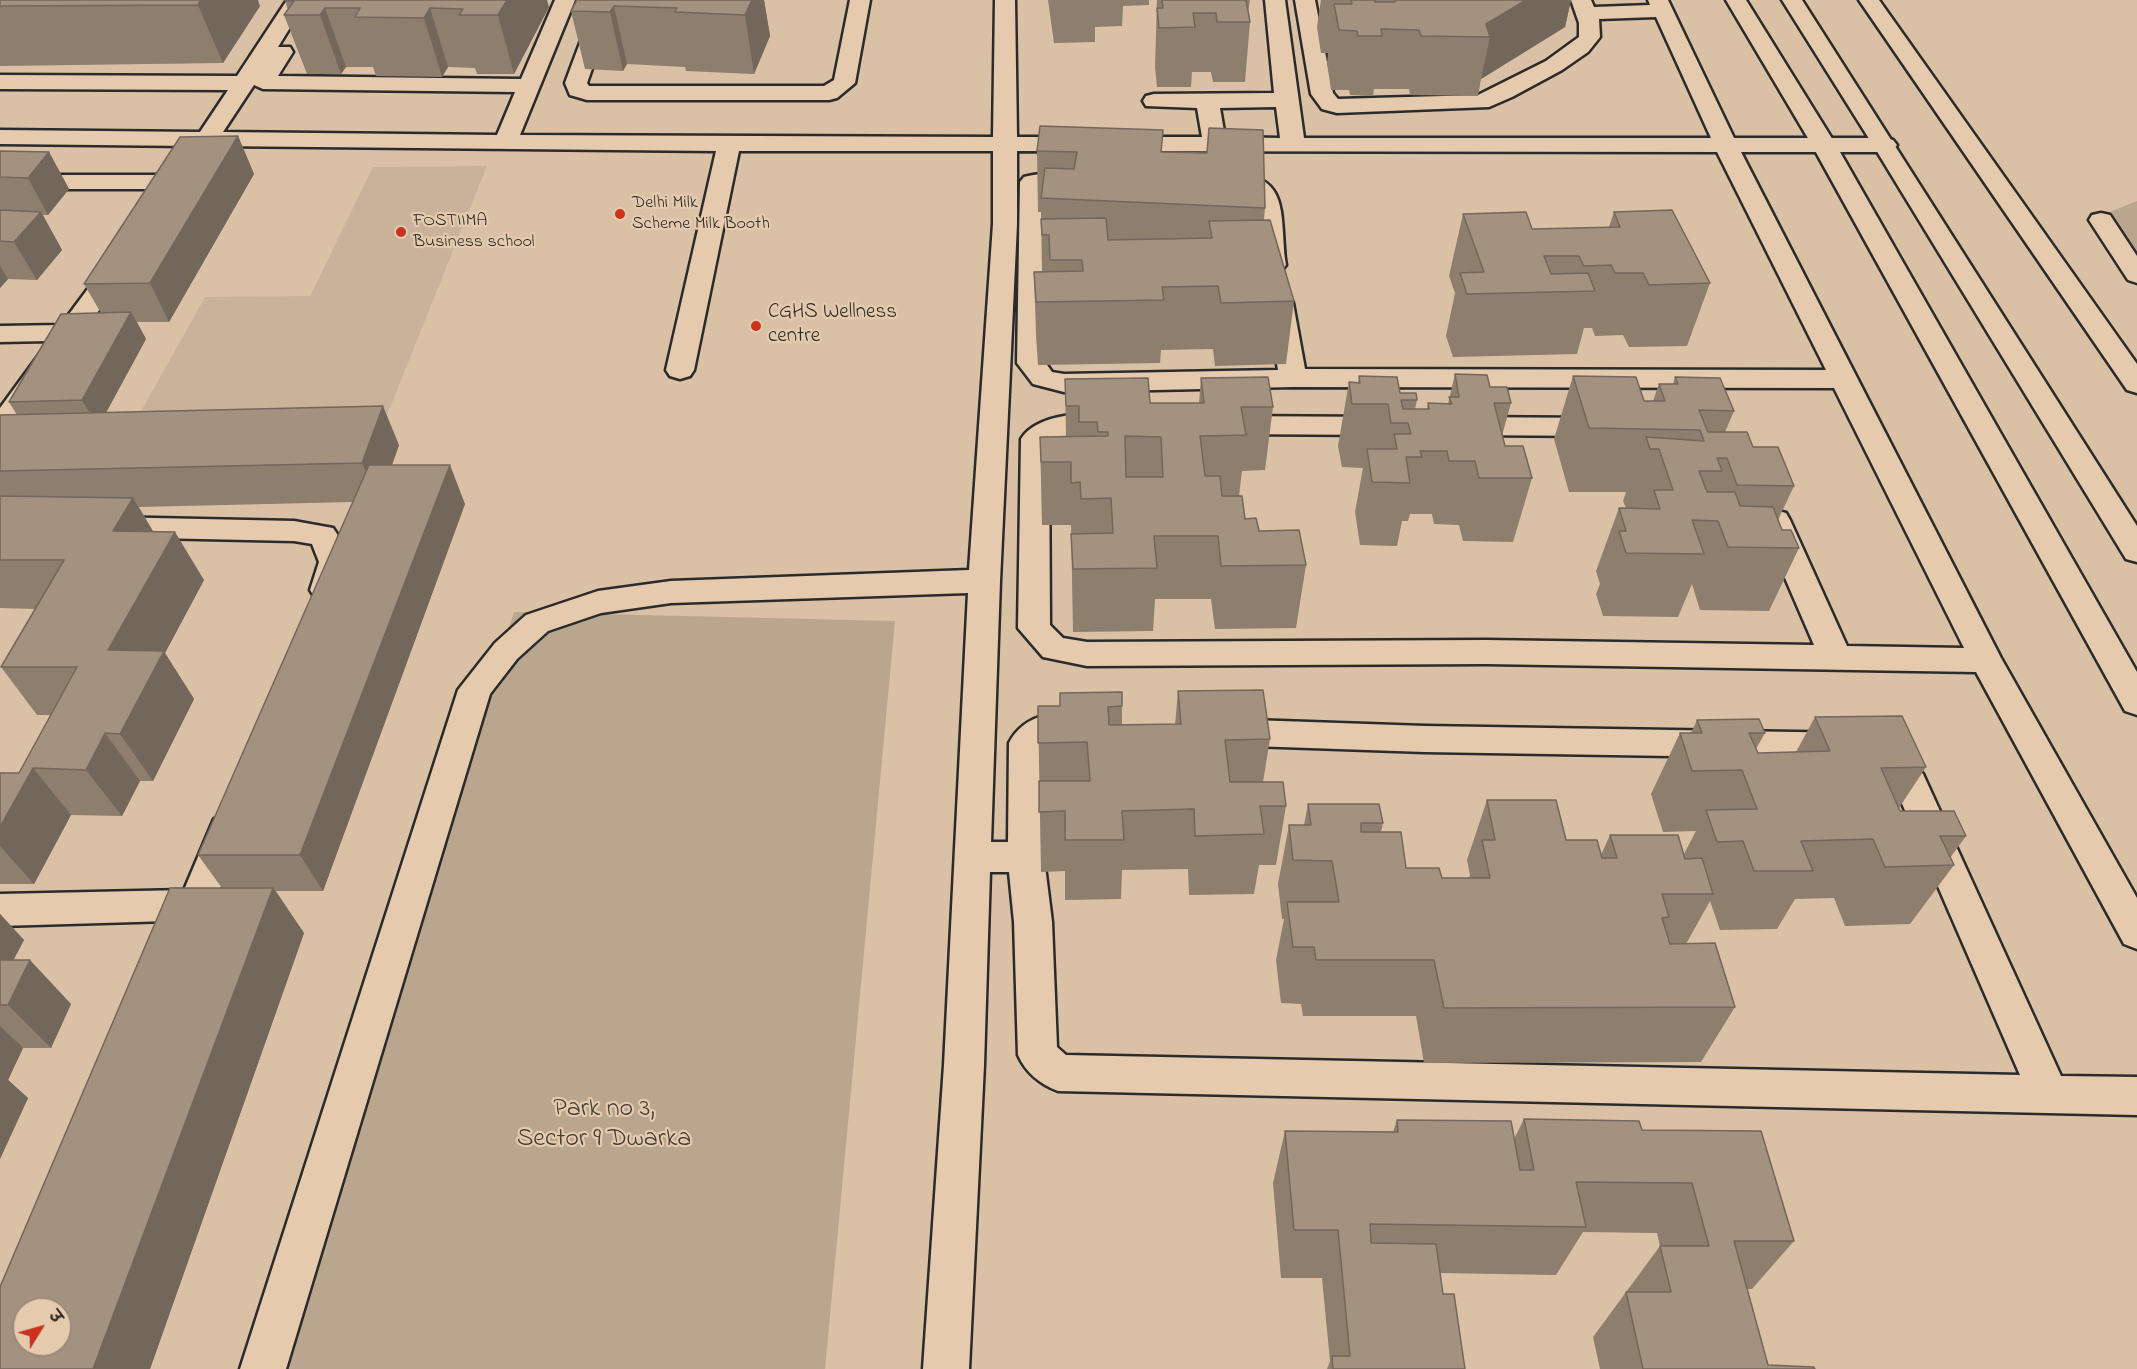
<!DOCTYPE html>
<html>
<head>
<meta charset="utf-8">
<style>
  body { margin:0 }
  #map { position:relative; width:2137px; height:1369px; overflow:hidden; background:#dac0a5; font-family:"Indie Flower","Playpen Sans Deva",sans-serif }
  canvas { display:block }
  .north { position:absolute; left:12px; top:1297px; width:60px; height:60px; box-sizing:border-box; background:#e5caad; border:2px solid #9b8a79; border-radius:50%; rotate:53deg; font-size:16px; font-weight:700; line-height:24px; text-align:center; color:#2b2b2b }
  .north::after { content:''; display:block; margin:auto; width:21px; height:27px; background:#c8321e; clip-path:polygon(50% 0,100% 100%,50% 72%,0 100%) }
</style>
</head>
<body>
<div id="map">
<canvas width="2137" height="1369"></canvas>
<div class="north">उ</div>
</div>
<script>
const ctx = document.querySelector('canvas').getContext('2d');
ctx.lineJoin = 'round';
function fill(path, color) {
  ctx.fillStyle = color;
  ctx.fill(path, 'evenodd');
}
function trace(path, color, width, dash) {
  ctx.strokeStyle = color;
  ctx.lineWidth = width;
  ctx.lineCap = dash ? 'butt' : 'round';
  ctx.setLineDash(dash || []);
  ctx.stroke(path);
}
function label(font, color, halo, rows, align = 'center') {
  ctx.font = font + ' "Indie Flower",sans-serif';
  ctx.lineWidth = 4.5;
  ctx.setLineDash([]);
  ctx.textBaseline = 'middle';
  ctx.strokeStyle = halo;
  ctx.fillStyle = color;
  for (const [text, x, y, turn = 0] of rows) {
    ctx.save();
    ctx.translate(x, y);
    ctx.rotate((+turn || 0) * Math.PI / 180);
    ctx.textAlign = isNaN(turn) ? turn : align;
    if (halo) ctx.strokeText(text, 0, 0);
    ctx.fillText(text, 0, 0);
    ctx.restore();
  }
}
fill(new Path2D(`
  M 487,166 L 385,420 L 135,422 L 205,297 L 310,296 L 373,167 Z`), '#cab29a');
fill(new Path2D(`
  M 2137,201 L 2137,256 L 2105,214 Z
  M 514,612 L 895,621 L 825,1369 L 269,1369 Z`), '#baa58f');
const minor = new Path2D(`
  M 287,0 L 307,0 L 278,47 L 290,47 L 293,52 L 278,76 L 521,79 L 555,0 L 575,0 L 520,135 L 993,137 L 995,0 L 1015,0 L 1017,137 L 1202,137 L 1197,108 L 1146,106 L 1143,101 L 1146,96 L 1154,94 L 1274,93 L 1265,0 L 1285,0 L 1304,138 L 1711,138 L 1656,17 L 1599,19 L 1600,37 L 1588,52 L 1562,70 L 1512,97 L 1489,107 L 1337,113 L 1322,109 L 1311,94 L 1295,0 L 1315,0 L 1333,93 L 1338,99 L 1478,95 L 1546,61 L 1579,37 L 1579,23 L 1571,0 L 1591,0 L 1594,7 L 1650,5 L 1648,0 L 1668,0 L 1734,138 L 1885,138 L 1893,140 L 1897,145 L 1893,150 L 1885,152 L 1741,152 L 2001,658 L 2137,898 L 2137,949 L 2124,944 L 1976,672 L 1486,664 L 1087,666 L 1043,657 L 1018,628 L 1021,439 C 1037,413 1092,410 1119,418 L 1123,424 L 1119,430 C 1096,437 1070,428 1049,443 L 1050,625 L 1063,638 L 1087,642 L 1486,640 L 1814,645 L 1760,520 L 1764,513 L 1775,510 L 1786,513 L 1790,520 L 1847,646 L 1964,648 L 1834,388 L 1293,387 L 1064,392 L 1033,384 L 1017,363 L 1020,182 L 1024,177 C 1043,172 1072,171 1091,176 L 1095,181 L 1091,186 L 1044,189 L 1045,362 L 1052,372 L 1064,374 L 1278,370 L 1267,303 L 1271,297 L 1280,295 L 1289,297 L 1293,303 L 1305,369 L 1826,370 L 1717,152 L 1017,151 L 1017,224 L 1000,581 L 991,842 L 1008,842 L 1009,743 C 1025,712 1063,708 1094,718 L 1099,727 L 1094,736 C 1077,742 1058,735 1043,747 L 1044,858 L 1052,922 L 1057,1047 L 1066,1055 L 2020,1075 L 1897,792 L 1873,764 L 1857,759 L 1425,752 L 1223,745 L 1211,741 L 1206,732 L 1211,723 L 1223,719 L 1425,726 L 1857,733 L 1897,746 L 1923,774 L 2061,1076 L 2137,1077 L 2137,1115 L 1058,1091 C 1040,1084 1026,1073 1018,1055 L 1014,922 L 1009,872 L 990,872 L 984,1065 L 969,1369 L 923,1369 L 944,1065 L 968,593 L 671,603 L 601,613 L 548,631 L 517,659 L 490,694 L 286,1369 L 240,1369 L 458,690 L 495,643 L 526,615 L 598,591 L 671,581 L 969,570 L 993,224 L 993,151 L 739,151 L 694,370 L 690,376 L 680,379 L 670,376 L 666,370 L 716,151 L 214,146 L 207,157 L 199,159 L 191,157 L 187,152 L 191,146 L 0,144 L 0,130 L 200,132 L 228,90 L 0,89 L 0,75 L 237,76 ZM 254,85 L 263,89 L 515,92 L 497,135 L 223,132 ZM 1276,107 L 1280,138 L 1225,137 L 1220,108 Z
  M 596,0 L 616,0 L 587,83 L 589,86 L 824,86 L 834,80 L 850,0 L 870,0 L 855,83 L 837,98 L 829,100 L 587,100 L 570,95 L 565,83 Z
  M 1859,0 L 1879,0 L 2137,364 L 2137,393 L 2127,390 Z
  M 1225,172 C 1289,174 1280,208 1285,259 L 1286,265 L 1282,270 L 1273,273 L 1264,270 L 1260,265 L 1256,209 L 1251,193 L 1242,187 L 1217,184 L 1213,179 L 1217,174 Z
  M 0,175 L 178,175 L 186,177 L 190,182 L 186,187 L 178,189 L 0,189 Z
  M 2101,213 L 2110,215 L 2137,256 L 2137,283 L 2128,280 L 2089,220 L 2092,215 Z
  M 119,256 L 128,259 L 132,264 L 10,435 L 0,437 L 0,408 L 49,341 L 0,342 L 0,326 L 61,325 L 110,259 Z
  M 1227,416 L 1385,417 L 1395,420 L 1399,426 L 1395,432 L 1385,435 L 1227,434 L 1217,431 L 1213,425 L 1217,419 Z
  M 1461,417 L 1601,418 L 1611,421 L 1615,427 L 1611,433 L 1601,436 L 1461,435 L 1451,432 L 1447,426 L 1451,420 Z
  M 108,517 L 294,521 L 333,528 C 352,555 354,568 337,598 L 326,601 L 315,598 L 310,590 L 319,562 L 312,544 L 294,541 L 108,537 L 97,534 L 93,527 L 97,520 Z
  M 227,814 L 240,819 L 245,829 L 199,939 L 186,944 L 173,939 L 167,928 L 170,921 L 0,926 L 0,894 L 184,890 L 214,819 Z`);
const major = new Path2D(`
  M 1726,0 L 1746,0 L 1836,145 L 2137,672 L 2137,715 L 2125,711 L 1812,145 Z
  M 1782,0 L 1802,0 L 2137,526 L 2137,562 L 2126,559 L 1873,145 Z`);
trace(minor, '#2b2b2b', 5);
trace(major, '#2b2b2b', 5);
fill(minor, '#e5caad');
fill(major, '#e5caad');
fill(new Path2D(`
  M 0,0 L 260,6 L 223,63 L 0,66 Z
  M 577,0 L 764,0 L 770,36 L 754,74 L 686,71 L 685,67 L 627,64 L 623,71 L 585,69 L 571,11 Z
  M 1048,0 L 1149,0 L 1149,5 L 1123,6 L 1122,26 L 1095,27 L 1095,42 L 1054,43 Z
  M 1157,0 L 1250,0 L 1248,13 L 1250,22 L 1245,82 L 1213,82 L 1211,72 L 1192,72 L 1191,87 L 1157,87 L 1155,67 Z
  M 1321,0 L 1571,0 L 1565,27 L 1481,79 L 1478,96 L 1410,95 L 1409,89 L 1374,89 L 1373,96 L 1350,95 L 1349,90 L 1331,90 L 1327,63 L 1328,53 L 1321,53 L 1317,27 Z
  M 285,1 L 549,7 L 514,74 L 477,74 L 475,68 L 448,67 L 442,77 L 376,76 L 373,67 L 346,67 L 341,74 L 307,74 L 284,15 L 288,10 Z
  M 1209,128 L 1265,208 L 1264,220 L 1294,301 L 1286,364 L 1215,366 L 1213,349 L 1161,350 L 1160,363 L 1038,365 L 1036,335 L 1034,272 L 1042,272 L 1041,212 L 1038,212 L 1037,151 L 1162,152 L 1207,153 Z
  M 238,136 L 254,174 L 169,322 L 137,322 L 146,339 L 106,413 L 399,445 L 392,465 L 465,504 L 323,891 L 276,891 L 304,933 L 150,1369 L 0,1369 L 222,888 L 198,855 L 353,502 L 139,507 L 153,531 L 204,580 L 165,653 L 194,699 L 153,781 L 140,781 L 122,816 L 71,815 L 34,884 L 0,884 L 0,773 L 19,773 L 51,715 L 37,715 L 1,667 L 35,609 L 0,608 L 0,415 L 17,415 L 9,402 L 101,313 L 84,284 Z
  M 0,151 L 49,152 L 69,189 L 48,215 L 43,215 L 62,250 L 37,280 L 8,279 L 0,288 Z
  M 1614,212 L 1710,283 L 1687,346 L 1629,347 L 1623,335 L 1595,336 L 1592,328 L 1584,328 L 1577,354 L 1453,357 L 1446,336 L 1455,293 L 1449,276 L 1463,214 L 1532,229 L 1609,227 Z
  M 1455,374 L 1490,387 L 1511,403 L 1502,436 L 1505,446 L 1532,478 L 1513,542 L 1463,541 L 1459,525 L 1434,524 L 1432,514 L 1410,514 L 1408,521 L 1402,521 L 1397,546 L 1360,545 L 1355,512 L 1363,468 L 1342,467 L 1338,446 L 1349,382 L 1358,383 L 1359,376 L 1417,400 L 1415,409 L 1427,409 L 1428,403 L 1448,404 Z
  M 1573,376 L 1644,401 L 1653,401 L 1659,384 L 1673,384 L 1675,377 L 1734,411 L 1725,432 L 1753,447 L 1794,486 L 1778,520 L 1782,530 L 1799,548 L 1769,611 L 1700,610 L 1692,584 L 1678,617 L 1603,616 L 1596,594 L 1600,584 L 1596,571 L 1619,508 L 1626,508 L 1623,501 L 1626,492 L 1569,492 L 1554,439 Z
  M 1201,378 L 1273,407 L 1265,470 L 1242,471 L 1239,496 L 1245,519 L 1259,531 L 1306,565 L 1296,628 L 1215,629 L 1211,599 L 1155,599 L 1153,631 L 1073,632 L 1071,525 L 1042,525 L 1040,437 L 1066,437 L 1065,379 L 1150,403 L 1199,403 Z
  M 1178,691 L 1270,739 L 1263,782 L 1286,806 L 1276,865 L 1259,865 L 1254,894 L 1189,895 L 1188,869 L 1122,870 L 1121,899 L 1065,900 L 1065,871 L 1041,872 L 1038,706 L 1122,706 L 1122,725 L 1175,725 Z
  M 1815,717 L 1926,767 L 1899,808 L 1900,811 L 1966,836 L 1950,858 L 1954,865 L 1910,924 L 1845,926 L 1834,898 L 1795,899 L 1777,929 L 1720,930 L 1710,901 L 1686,944 L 1735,1007 L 1701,1062 L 1424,1063 L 1416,1016 L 1303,1016 L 1301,1004 L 1281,1003 L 1276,960 L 1284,919 L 1282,919 L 1278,884 L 1289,825 L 1304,825 L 1308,804 L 1383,823 L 1381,832 L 1406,868 L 1442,878 L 1469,878 L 1470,875 L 1467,860 L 1487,800 L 1566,840 L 1601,855 L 1610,835 L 1684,854 L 1696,831 L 1663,832 L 1651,794 L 1680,733 L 1691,733 L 1697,720 L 1765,733 L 1756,749 L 1758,753 L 1796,752 Z
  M 0,914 L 24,940 L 13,960 L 71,1004 L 51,1048 L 23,1048 L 8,1080 L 28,1098 L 0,1159 Z
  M 1524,1119 L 1642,1130 L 1794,1241 L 1752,1289 L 1747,1289 L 1768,1365 L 1815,1369 L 1600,1369 L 1593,1337 L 1660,1246 L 1657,1233 L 1583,1232 L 1556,1275 L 1440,1273 L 1443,1294 L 1465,1369 L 1327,1369 L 1330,1361 L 1322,1278 L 1281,1278 L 1273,1183 L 1285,1131 L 1393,1132 L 1397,1120 L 1514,1139 Z`), '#8d7e6e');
fill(new Path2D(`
  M 201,0 L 258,0 L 260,6 L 223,63 L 198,5 Z
  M 507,0 L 547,0 L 549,7 L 514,74 L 498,15 Z
  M 752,0 L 764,0 L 770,36 L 754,74 L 745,15 Z
  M 1526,0 L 1571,0 L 1565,27 L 1481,79 L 1490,37 L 1486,24 Z
  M 614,6 L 627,64 L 623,71 L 610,12 Z
  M 325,8 L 346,67 L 341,74 L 320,15 Z
  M 430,8 L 448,67 L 442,77 L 424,18 Z
  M 238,136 L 254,174 L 169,322 L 150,283 Z
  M 49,152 L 69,189 L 48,215 L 28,178 Z
  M 41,212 L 62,250 L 37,280 L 14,242 Z
  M 0,266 L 8,279 L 0,288 Z
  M 131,312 L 146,339 L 98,427 L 82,400 Z
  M 383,406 L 399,445 L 379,501 L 362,463 Z
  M 450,465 L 465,504 L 323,891 L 300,855 Z
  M 133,498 L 162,547 L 113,531 Z
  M 175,532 L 204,580 L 165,653 L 194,699 L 153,781 L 120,734 L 108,650 Z
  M 105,733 L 140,781 L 122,816 L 86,770 Z
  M 33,768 L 71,815 L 34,884 L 0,846 L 0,827 Z
  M 273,888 L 304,933 L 150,1369 L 93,1369 Z
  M 0,914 L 24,940 L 0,986 Z
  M 30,960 L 71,1004 L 51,1048 L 8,1005 Z
  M 0,1026 L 23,1048 L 8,1080 L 28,1098 L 0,1159 Z`), '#73665a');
const building = new Path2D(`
  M 0,0 L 201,0 L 198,5 L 0,6 Z
  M 286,0 L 507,0 L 498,15 L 459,15 L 463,9 L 430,8 L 424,18 L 355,17 L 360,8 L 325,8 L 320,15 L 284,15 L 294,1 L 285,1 Z
  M 577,0 L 752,0 L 745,15 L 675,12 L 677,8 L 614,6 L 610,12 L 571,11 Z
  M 1162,0 L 1246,0 L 1250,22 L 1217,22 L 1216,13 L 1193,13 L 1195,27 L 1159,28 L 1157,8 L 1163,8 Z
  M 1351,0 L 1375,0 L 1375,2 L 1395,2 L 1395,0 L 1526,0 L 1486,24 L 1490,37 L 1421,36 L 1419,30 L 1381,29 L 1382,36 L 1358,36 L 1357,31 L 1339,30 L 1334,4 L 1352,4 Z
  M 1040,126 L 1163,130 L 1161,152 L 1207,153 L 1209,128 L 1263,130 L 1265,208 L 1041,198 L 1045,168 L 1074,169 L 1077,152 L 1037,151 Z
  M 238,136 L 150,283 L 84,284 L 180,137 Z
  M 0,151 L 49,152 L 28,178 L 0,177 Z
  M 0,210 L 41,212 L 14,242 L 0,241 Z
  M 1672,210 L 1710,283 L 1649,285 L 1643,273 L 1615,273 L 1611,265 L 1584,266 L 1579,256 L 1544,256 L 1551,274 L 1588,273 L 1595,291 L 1467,294 L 1460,273 L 1484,272 L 1463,214 L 1526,212 L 1532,229 L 1620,227 L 1614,212 Z
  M 1106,218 L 1108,240 L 1212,238 L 1209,221 L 1270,220 L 1294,301 L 1221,303 L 1218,286 L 1162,287 L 1164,300 L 1036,302 L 1034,272 L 1083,271 L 1082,260 L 1050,260 L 1049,235 L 1042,235 L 1041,219 Z
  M 131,312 L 82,400 L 9,402 L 61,314 Z
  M 1455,374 L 1487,375 L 1490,387 L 1507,387 L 1511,403 L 1494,403 L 1505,446 L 1523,446 L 1532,478 L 1479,478 L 1475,461 L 1449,461 L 1447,451 L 1420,451 L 1422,457 L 1406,457 L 1410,483 L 1372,482 L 1367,449 L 1397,449 L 1394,434 L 1411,434 L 1408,423 L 1391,423 L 1388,404 L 1352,404 L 1349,382 L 1360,383 L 1359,376 L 1397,377 L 1400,393 L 1416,393 L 1417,400 L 1401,400 L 1403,409 L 1429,409 L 1428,403 L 1452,404 L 1449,397 L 1459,397 Z
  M 1573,376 L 1636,377 L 1644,401 L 1665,401 L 1659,384 L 1678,384 L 1675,377 L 1720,378 L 1734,411 L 1699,410 L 1708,432 L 1747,432 L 1753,447 L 1778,447 L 1794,486 L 1737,485 L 1727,458 L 1717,458 L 1722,471 L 1699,471 L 1707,492 L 1735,492 L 1740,506 L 1773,507 L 1782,530 L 1791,530 L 1799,548 L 1728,547 L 1718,521 L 1692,520 L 1704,554 L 1626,553 L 1619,531 L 1626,531 L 1619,508 L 1660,509 L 1654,490 L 1673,490 L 1659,449 L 1650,449 L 1646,437 L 1704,441 L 1700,430 L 1589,428 Z
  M 1268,377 L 1273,407 L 1241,407 L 1246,435 L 1200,436 L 1205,476 L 1220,476 L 1222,496 L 1242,496 L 1245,519 L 1256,518 L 1259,531 L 1299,530 L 1306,565 L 1221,566 L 1218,536 L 1154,536 L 1157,568 L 1073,569 L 1071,534 L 1113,533 L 1111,498 L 1081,499 L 1080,482 L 1071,483 L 1071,462 L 1041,462 L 1040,437 L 1108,436 L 1108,432 L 1098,432 L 1097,422 L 1079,422 L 1079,406 L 1066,406 L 1065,379 L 1148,378 L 1150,403 L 1204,403 L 1201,378 ZM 1125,436 L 1161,437 L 1163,477 L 1126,477 Z
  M 383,406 L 362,463 L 0,471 L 0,415 Z
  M 369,465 L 450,465 L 300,855 L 198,855 Z
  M 0,496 L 133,498 L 113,531 L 175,532 L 108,650 L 164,651 L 120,734 L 105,733 L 86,770 L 33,768 L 0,827 L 0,773 L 19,773 L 77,667 L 1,667 L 64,560 L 0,560 Z
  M 1263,690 L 1270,739 L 1225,740 L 1230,782 L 1283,782 L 1286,806 L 1260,806 L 1264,834 L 1195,836 L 1194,809 L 1122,811 L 1124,840 L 1065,840 L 1065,811 L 1039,812 L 1039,781 L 1090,781 L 1087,742 L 1038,743 L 1038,706 L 1060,706 L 1060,693 L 1122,692 L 1122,706 L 1108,707 L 1109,725 L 1181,724 L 1178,691 Z
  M 1902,716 L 1926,767 L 1881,768 L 1900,811 L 1954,811 L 1966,836 L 1940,836 L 1954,865 L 1885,867 L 1873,839 L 1801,841 L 1813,871 L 1754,871 L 1743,841 L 1717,842 L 1706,810 L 1757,809 L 1742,770 L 1692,771 L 1680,733 L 1702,733 L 1697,720 L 1759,719 L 1765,733 L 1749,733 L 1758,753 L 1830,751 L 1815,717 Z
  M 1487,800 L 1556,800 L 1566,840 L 1597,840 L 1602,858 L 1617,858 L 1610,835 L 1678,835 L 1685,859 L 1702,858 L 1713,894 L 1662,894 L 1669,917 L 1662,918 L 1670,944 L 1715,943 L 1735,1007 L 1444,1008 L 1434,960 L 1316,960 L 1314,947 L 1293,947 L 1287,902 L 1339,902 L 1332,861 L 1293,860 L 1289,825 L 1311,825 L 1308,804 L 1379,804 L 1383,823 L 1361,823 L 1361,832 L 1401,832 L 1406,868 L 1439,868 L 1442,878 L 1490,878 L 1482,840 L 1495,840 Z
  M 170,888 L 273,888 L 93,1369 L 0,1369 L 0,1287 ZM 24,1309 L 60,1309 L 60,1345 L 24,1345 Z
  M 0,960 L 30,960 L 8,1005 L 0,1005 Z
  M 1524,1119 L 1639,1121 L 1642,1130 L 1761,1131 L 1794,1241 L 1734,1241 L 1768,1365 L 1814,1367 L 1815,1369 L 1643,1369 L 1626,1292 L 1671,1292 L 1660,1246 L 1709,1246 L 1692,1183 L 1576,1182 L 1586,1227 L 1370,1224 L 1371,1243 L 1436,1244 L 1443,1294 L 1454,1294 L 1465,1369 L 1333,1369 L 1332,1356 L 1350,1356 L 1338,1230 L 1294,1230 L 1285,1131 L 1398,1132 L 1397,1120 L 1511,1121 L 1520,1170 L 1534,1170 Z`);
fill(building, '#a49280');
trace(building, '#73665a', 1.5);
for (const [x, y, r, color] of [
  [620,214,6,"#c8321e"],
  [401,232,6,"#c8321e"],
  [756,326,6,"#c8321e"]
]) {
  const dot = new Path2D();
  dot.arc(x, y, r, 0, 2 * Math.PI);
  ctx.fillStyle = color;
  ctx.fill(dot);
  trace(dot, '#e5caad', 2);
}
label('18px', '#2b2b2b', '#e5caad', [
  ["Delhi Milk",632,204],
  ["Scheme Milk Booth",632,225],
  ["FOSTIIMA",413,222],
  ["Business school",413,243]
], 'left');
label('21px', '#2b2b2b', '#e5caad', [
  ["CGHS Wellness",768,314],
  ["centre",768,338]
], 'left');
label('26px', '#403d3a', '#e5caad', [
  ["Park no 3,",604,1111],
  ["Sector 9 Dwarka",604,1141]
]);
</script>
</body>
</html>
